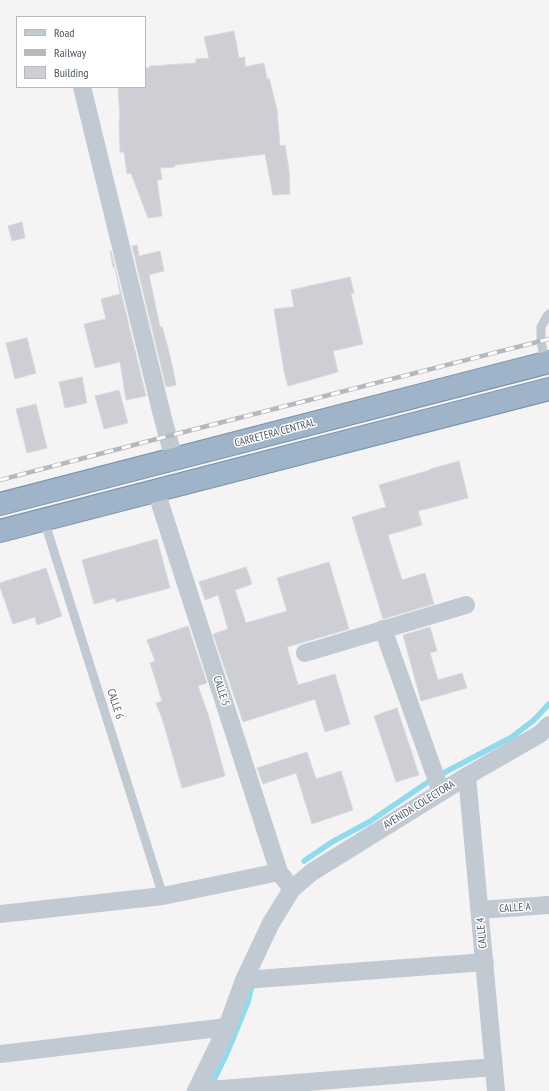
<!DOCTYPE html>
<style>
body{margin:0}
#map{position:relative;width:549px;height:1091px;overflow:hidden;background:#f5f3f3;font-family:"PT Sans Narrow",sans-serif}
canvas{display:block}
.legend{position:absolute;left:16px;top:16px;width:130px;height:72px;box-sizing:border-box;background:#fff;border:1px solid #b7bbc0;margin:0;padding:5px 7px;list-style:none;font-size:12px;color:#4a5661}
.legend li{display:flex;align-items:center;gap:8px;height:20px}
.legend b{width:20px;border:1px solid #b7bbc0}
</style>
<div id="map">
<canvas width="549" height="1091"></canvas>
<ul class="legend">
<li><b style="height:5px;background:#c1cad2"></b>Road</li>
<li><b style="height:5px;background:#b5b8bd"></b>Railway</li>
<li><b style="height:11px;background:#cdcfd5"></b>Building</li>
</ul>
</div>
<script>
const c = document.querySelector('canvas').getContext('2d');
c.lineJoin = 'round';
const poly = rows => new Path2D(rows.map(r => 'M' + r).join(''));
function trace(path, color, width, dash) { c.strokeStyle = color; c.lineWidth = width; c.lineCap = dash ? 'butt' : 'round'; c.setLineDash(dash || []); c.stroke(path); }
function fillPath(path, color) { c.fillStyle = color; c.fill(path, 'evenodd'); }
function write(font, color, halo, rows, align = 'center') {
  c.font = font + ' "PT Sans Narrow",sans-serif'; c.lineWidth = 3; c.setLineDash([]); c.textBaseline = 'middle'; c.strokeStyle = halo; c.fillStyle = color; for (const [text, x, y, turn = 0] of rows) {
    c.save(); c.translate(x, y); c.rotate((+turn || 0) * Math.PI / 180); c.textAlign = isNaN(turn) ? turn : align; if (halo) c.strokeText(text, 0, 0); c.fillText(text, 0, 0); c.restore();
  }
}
trace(poly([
 [304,861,332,842,369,822,434,778,512,737,534,720,549,704],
 [211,1086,228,1051,248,1002,253,981]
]), '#90daee', 5.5);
const building = poly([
 [234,31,239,58,245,57,245,67,264,63,267,79,269,78,277,110,280,146,285,145,290,177,289,177,290,194,273,195,265,154,175,165,175,167,160,168,162,179,157,180,162,216,148,218,131,173,127,174,124,152,120,152,119,120,120,120,118,87,145,87,145,68,150,68,150,66,196,63,196,59,209,58,204,37,234,31],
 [22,222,25,238,12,241,8,226,22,222],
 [137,245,139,256,160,251,164,271,149,275,160,327,162,327,167,344,173,369,176,385,166,387,132,246,137,245],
 [110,251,111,251,146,396,126,400,120,362,95,368,84,324,106,319,101,299,120,294,115,267,113,267,110,251],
 [350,277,354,293,351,294,363,344,333,351,338,372,288,386,284,371,274,309,294,307,291,290,350,277],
 [27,338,36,373,15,379,6,343,27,338],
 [82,377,87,403,65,408,59,382,82,377],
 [119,390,128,423,104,429,95,396,119,390],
 [36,404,47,448,27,453,16,409,36,404],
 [459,461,468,498,418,511,422,525,388,535,402,580,425,573,434,604,383,619,352,517,386,507,379,485,430,470,430,469,459,461],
 [157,539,170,588,116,602,115,598,94,604,82,560,157,539],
 [329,562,349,629,287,647,298,685,335,674,350,724,325,732,315,699,243,722,213,634,228,629,218,595,205,600,199,582,246,567,252,584,235,590,246,623,287,611,277,578,329,562],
 [46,568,62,616,37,625,35,617,13,624,0,587,0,583,46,568],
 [188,626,207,683,198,686,208,714,225,776,182,788,162,718,156,703,162,701,150,663,155,661,147,640,188,626],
 [430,627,437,651,430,653,438,680,462,673,467,688,421,701,403,635,430,627],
 [397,708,419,775,396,782,374,716,397,708],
 [307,752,316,779,341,771,353,810,312,824,296,773,263,784,257,768,307,752]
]);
fillPath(building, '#cdcfd5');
trace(building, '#d7d9de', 1);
const trunk = poly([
 [0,504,549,362],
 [0,531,549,389]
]);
trace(trunk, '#7690ad', 24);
trace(poly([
 [545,363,541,341,541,327,547,316,549,314],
 [44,520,163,896]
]), '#c1cad2', 9);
trace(poly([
 [82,87,162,415,174,459],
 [156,491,279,872,292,889],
 [383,629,441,792],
 [305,653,466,605],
 [467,776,496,1091],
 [480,910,549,905],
 [0,914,163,896,279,872],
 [244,980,485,962],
 [0,1054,227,1027],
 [196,1091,227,1027,244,980,271,923,292,889,312,872,467,776,540,734,549,725],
 [197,1091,494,1067]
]), '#c1cad2', 18);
trace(trunk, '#9fb4c9', 22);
const rail = poly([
 [0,480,168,436,549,339]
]);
trace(rail, '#b5b8bd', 4.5);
trace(rail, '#fff', 3, [9]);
write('11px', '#4a5661', '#fff', [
 ["CARRETERA CENTRAL",275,433,-15],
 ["CALLE 5",221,691,72],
 ["CALLE 6",115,704,72],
 ["AVENIDA COLECTORA",419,805,-32],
 ["CALLE A",515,908,-4],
 ["CALLE 4",482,933,-95]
]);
</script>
